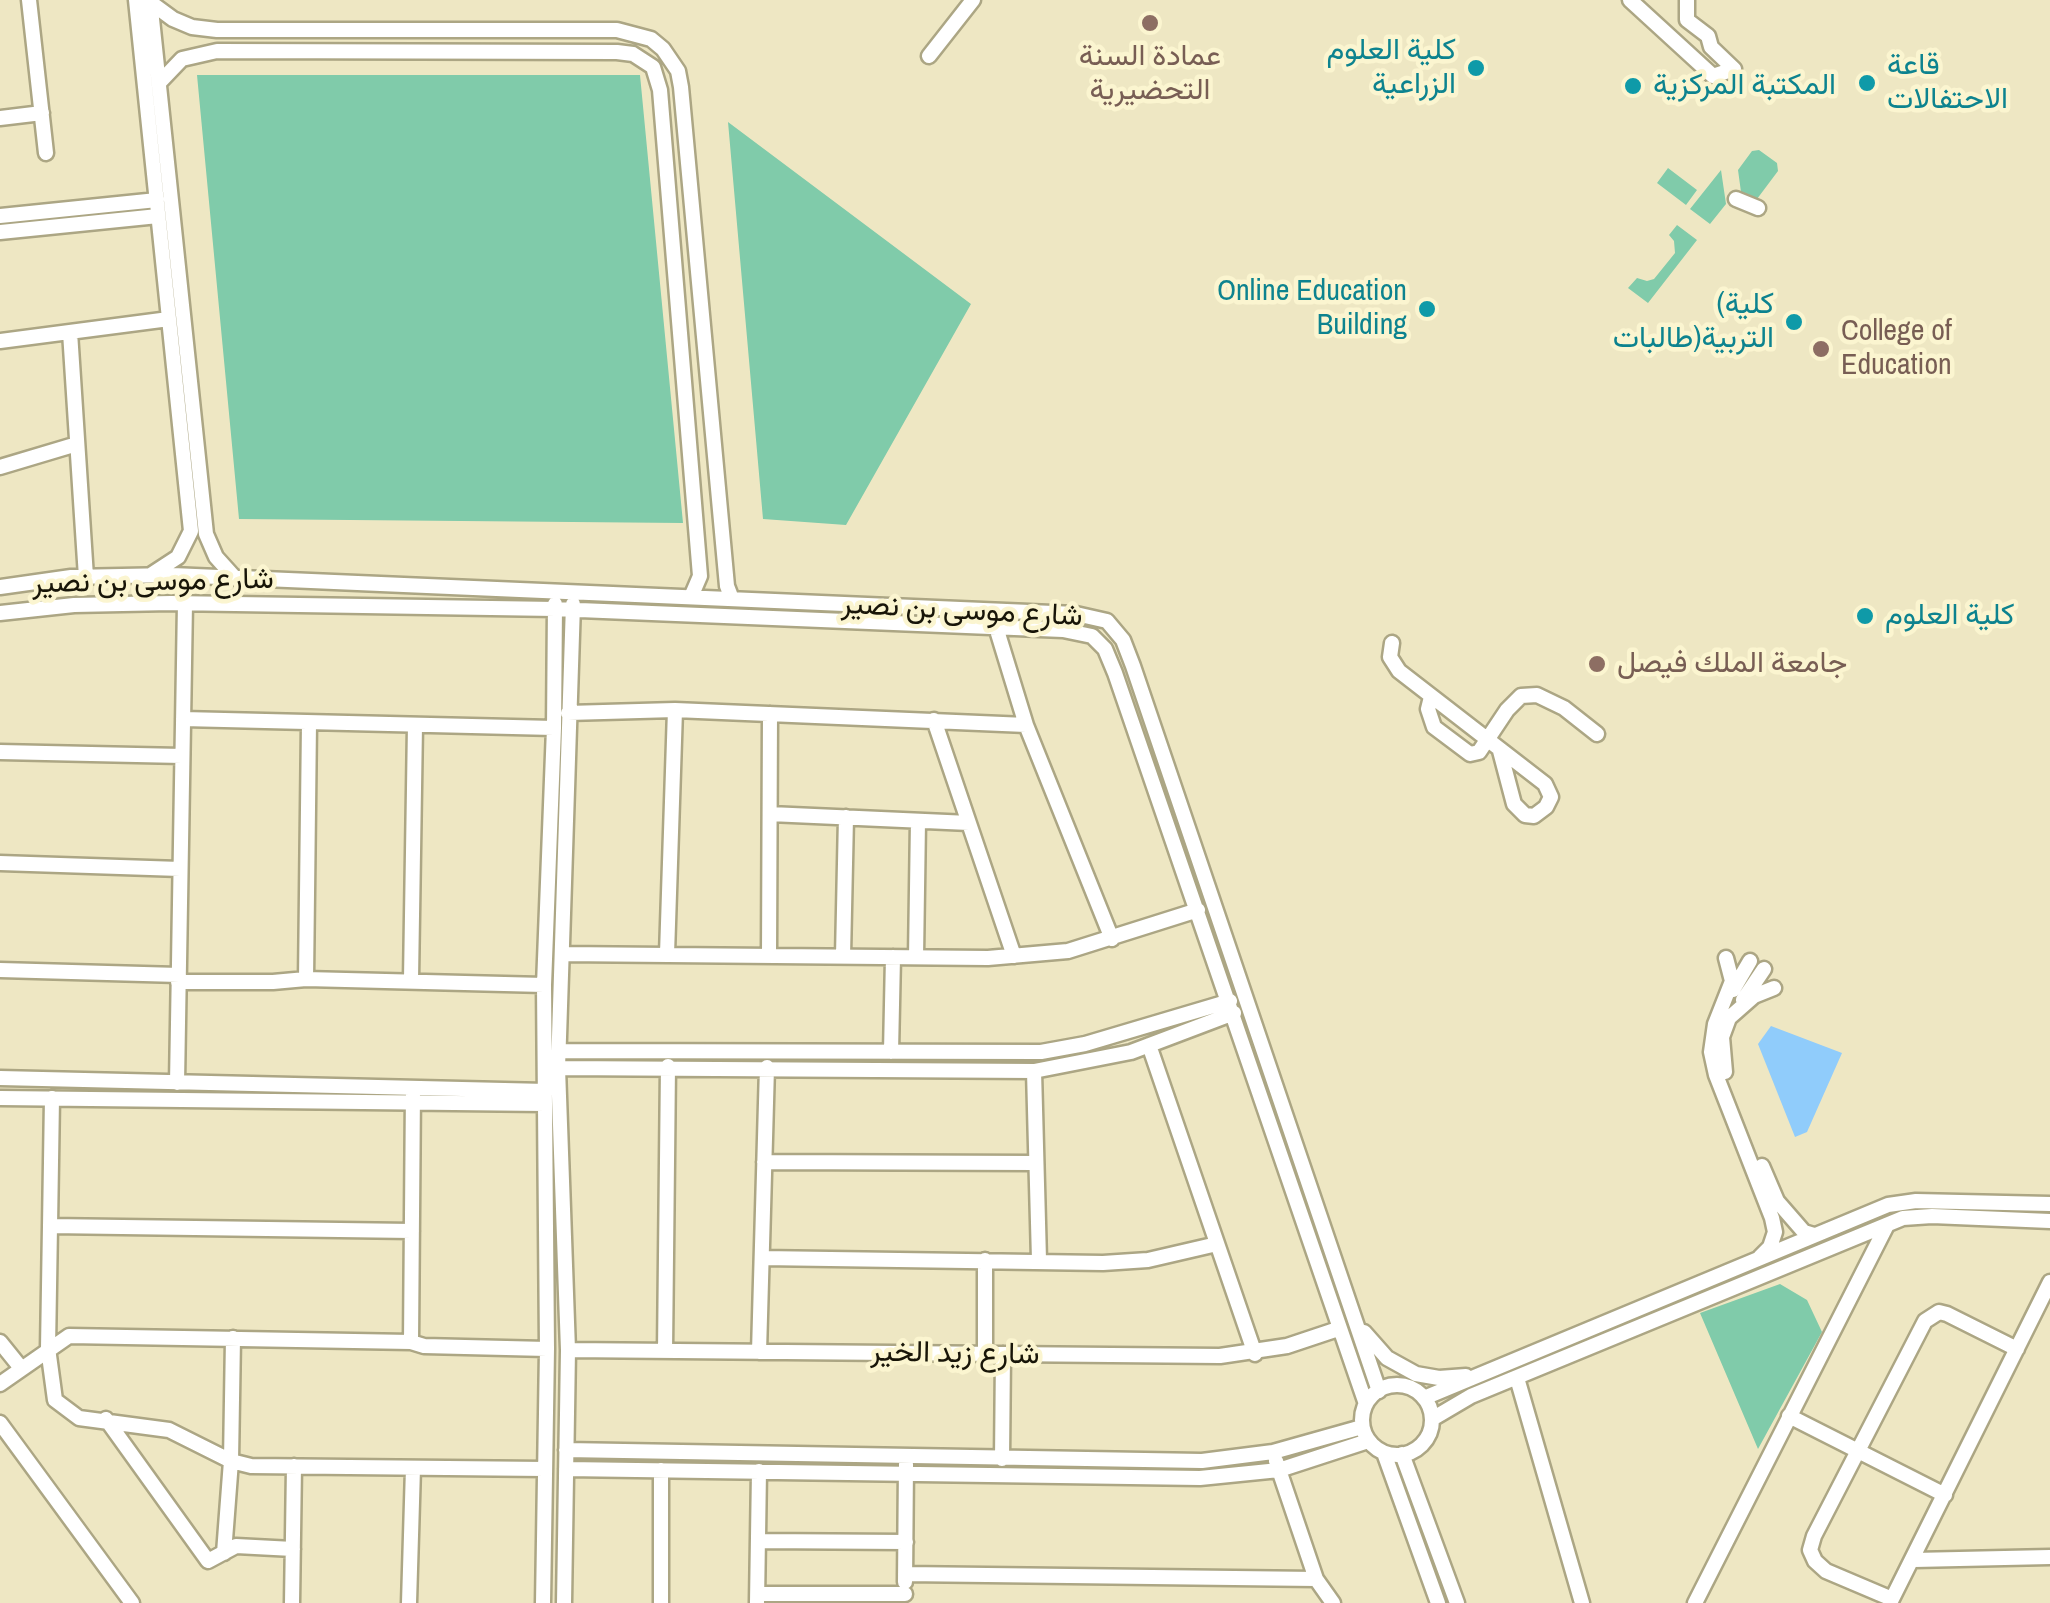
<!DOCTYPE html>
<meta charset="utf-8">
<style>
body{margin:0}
canvas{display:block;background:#eee7c3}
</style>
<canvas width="2050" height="1603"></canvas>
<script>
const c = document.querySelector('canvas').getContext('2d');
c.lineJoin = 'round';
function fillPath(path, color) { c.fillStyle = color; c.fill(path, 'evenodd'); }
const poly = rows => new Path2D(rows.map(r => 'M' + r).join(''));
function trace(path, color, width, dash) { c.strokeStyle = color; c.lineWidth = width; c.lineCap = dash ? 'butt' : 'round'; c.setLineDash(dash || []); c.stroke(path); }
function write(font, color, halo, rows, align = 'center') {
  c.font = font + ' "Archivo Narrow",Vazirmatn,sans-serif'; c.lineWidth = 9; c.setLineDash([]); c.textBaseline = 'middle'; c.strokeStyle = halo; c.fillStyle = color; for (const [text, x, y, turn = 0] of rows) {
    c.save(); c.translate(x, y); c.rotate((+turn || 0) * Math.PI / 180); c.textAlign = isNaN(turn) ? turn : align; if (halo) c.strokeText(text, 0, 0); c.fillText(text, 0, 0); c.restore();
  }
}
fillPath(poly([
 [197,75,640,75,683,523,239,519],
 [728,122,971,304,846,525,763,519],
 [1759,150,1777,163,1778,171,1757,199,1750,200,1741,192,1738,170,1752,151],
 [1668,168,1697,190,1686,205,1657,183],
 [1721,170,1726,204,1710,224,1690,209],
 [1677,225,1697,240,1648,303,1628,288,1637,278,1647,281,1654,279,1675,253,1674,241,1669,235],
 [1780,1284,1807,1300,1822,1332,1758,1449,1700,1313]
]), '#80cbaa');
fillPath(poly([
 [1771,1026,1842,1053,1807,1132,1795,1137,1758,1044]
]), '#90ccfb');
const minor = poly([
 [29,0,46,153],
 [136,0,191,531,178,557,152,574],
 [150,0,206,534,216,557,235,578],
 [1630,0,1713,76,1734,69,1711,47,1708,36,1687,20,1687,0],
 [150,2,173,19,192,27,217,30,617,30,651,39,663,49,678,71,681,87,727,586,732,599],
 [929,56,973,0],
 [159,83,182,59,217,51,617,52,633,54,653,67,660,90,700,576,691,597],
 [0,118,42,113],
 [1736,199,1758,208],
 [0,216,157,200],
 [0,232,158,216],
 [70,332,86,577],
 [0,341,169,319],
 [0,467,77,444],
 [0,587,71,577,172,575,1076,614,1107,621,1123,640,1133,666,1379,1391],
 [0,613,74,605,171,603,555,609,1063,630,1092,636,1105,649,1115,673,1366,1404],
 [996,627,1026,725,1112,939],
 [1392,643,1390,657,1399,671,1545,784,1551,797,1546,807,1534,816,1525,815,1514,804,1500,751],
 [1431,697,1428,709,1434,727,1470,754,1479,752,1507,710,1521,696,1537,695,1564,708,1597,734],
 [568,713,675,710,1026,725],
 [183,719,554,728],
 [934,720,1014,956],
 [309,723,306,979,544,985],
 [0,752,182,756],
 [770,814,969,823],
 [0,863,180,869],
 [562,954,988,958,1068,951,1198,910],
 [667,954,675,710],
 [769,955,770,714],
 [843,956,846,817],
 [916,957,918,821],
 [1726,958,1732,981,1715,1024,1711,1052,1716,1075,1772,1218,1775,1232,1770,1247,1760,1257],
 [0,970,179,975],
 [411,979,415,725],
 [178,982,273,982,306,979],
 [1733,990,1750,961],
 [1743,1000,1764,969],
 [1149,1045,1255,1354],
 [559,1051,1041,1052,1085,1044,1230,1001],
 [891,1052,893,957],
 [558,1068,1034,1071,1131,1052,1234,1013],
 [1034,1071,1039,1260],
 [1725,1072,1722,1037,1729,1018,1754,996,1774,988],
 [0,1078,546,1091],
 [177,1083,185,603],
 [0,1098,545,1104],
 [52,1098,50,1226,412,1231],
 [764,1162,1036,1163],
 [1762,1166,1777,1201,1804,1232,1814,1235],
 [50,1226,48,1348,55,1400,79,1418,169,1430,231,1461,251,1466,545,1469],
 [762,1258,1103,1263,1148,1260,1217,1244],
 [985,1260,985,1354],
 [1364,1332,1387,1358,1416,1374,1439,1378,1466,1376],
 [0,1342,21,1368],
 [411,1342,424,1346,547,1349],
 [568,1350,1220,1356,1287,1346,1338,1329],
 [665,1351,668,1066],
 [759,1352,767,1067],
 [1517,1378,1582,1603],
 [0,1384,69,1336,411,1342,413,1088],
 '1362 1420a35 35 0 1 1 70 0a35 35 0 1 1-70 0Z',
 [1424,1398,1888,1205,1916,1201,2050,1204],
 [1789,1416,1945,1495],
 [106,1419,208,1561,236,1546,293,1549],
 [1432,1419,1471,1396,1903,1218,1932,1216,2050,1221],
 [0,1423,132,1603],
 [566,1450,1202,1461,1273,1452,1362,1427],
 [1384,1453,1438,1603],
 [1402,1454,1457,1603],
 [1002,1459,1003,1354],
 [1276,1461,1316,1579,1333,1603],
 [566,1469,1200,1478,1279,1470,1368,1441],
 [758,1541,906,1542],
 [224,1553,231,1461,233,1338],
 [1914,1560,2050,1557],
 [905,1574,1316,1579],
 [905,1582,906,1464],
 [758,1594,905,1594],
 [1892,1599,1826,1571,1815,1561,1810,1550,1814,1536,1925,1321,1939,1312,1947,1314,2017,1349],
 [757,1602,759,1471],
 [292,1603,294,1466],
 [409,1603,413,1468],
 [543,1603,547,1349,544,985,554,728,555,604],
 [564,1603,568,1350,558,1068,573,604],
 [661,1603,661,1470],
 [1695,1603,1887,1225],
 [1890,1603,2050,1282]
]);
trace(minor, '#aca684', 19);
trace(minor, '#fff', 14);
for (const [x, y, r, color] of [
 [1150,23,10,"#8d6e63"],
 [1476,68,10,"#0f9aa8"],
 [1867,83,10,"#0f9aa8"],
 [1633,86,10,"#0f9aa8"],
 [1427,309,10,"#0f9aa8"],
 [1794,322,10,"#0f9aa8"],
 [1821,349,10,"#8d6e63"],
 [1865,616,10,"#0f9aa8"],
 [1597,664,10,"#8d6e63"]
]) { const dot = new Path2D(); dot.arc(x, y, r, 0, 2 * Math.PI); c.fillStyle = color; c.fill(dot); trace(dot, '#fbf5d0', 4); }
write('30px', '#0d838f', '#fbf5d0', [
 ["كلية العلوم",1456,51],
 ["الزراعية",1456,85],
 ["قاعة",1887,66,"left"],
 ["الاحتفالات",1887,100,"left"],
 ["المكتبة المركزية",1653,86,"left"],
 ["Online Education",1407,292],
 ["Building",1407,326],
 ["(كلية",1774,305],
 ["التربية(طالبات",1774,339],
 ["كلية العلوم",1885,616,"left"]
], 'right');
write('30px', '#785e54', '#fbf5d0', [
 ["عمادة السنة",1150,57,"center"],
 ["التحضيرية",1150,91,"center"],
 ["College of",1841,332],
 ["Education",1841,366],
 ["جامعة الملك فيصل",1617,664]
], 'left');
write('30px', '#181508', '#fbf5d0', [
 ["شارع موسى بن نصير",153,582,-1],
 ["شارع موسى بن نصير",962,611,3],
 ["شارع زيد الخير",955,1354,1]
]);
</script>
